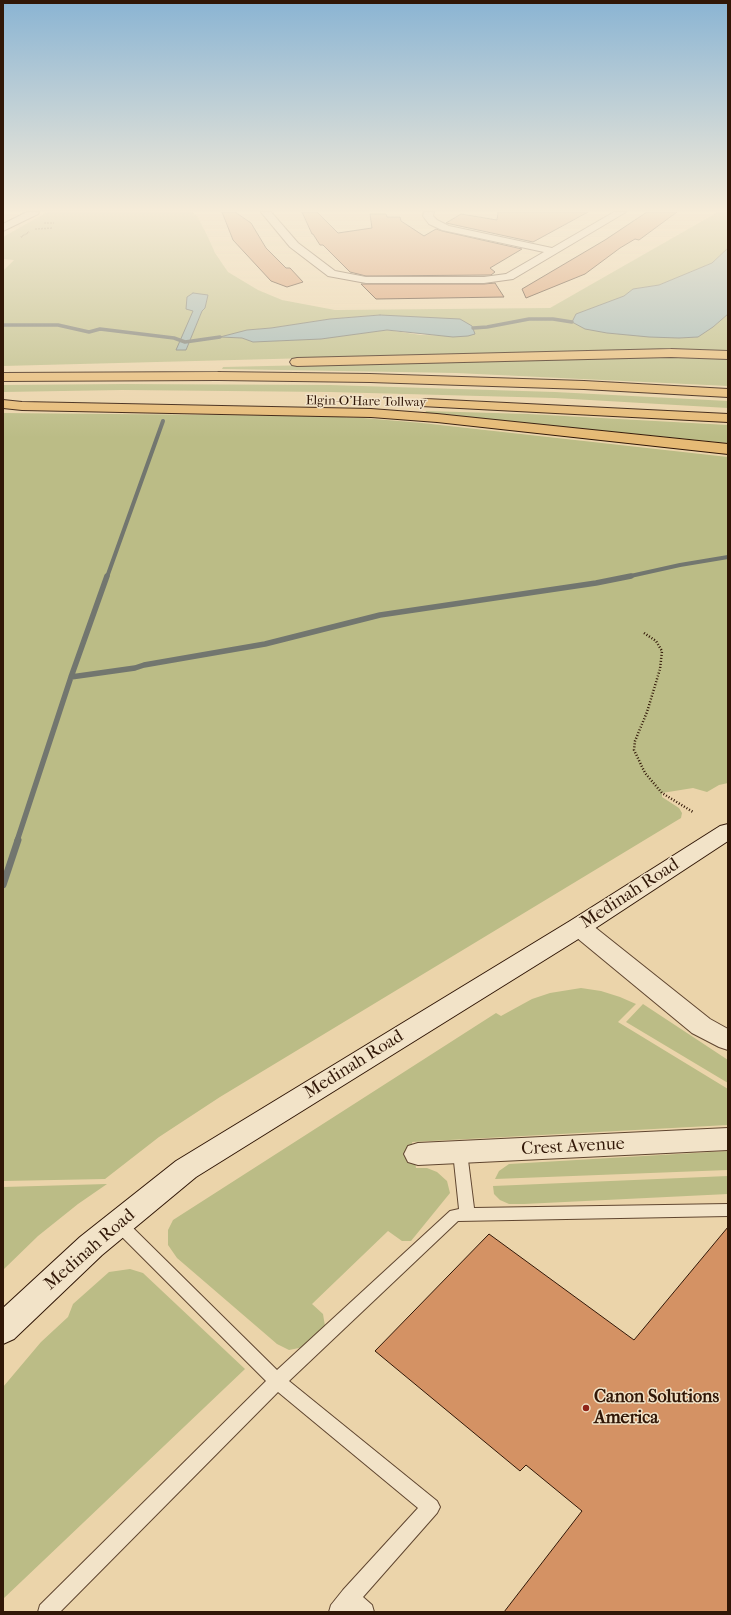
<!DOCTYPE html>
<style>
body{margin:0}
#map{position:relative;width:731px;height:1615px;overflow:hidden;background:#ebd4aa;font-family:"IM FELL French Canon",serif}
canvas{display:block}
.frame{position:absolute;inset:0;border:4px solid #311707;pointer-events:none}
</style>
<div id="map">
<canvas width="731" height="1615"></canvas>
<div class="frame"></div>
</div>
<script>
const c = document.querySelector('canvas').getContext('2d');
c.lineJoin = 'round';
function fillPath(path, color) { c.fillStyle = color; c.fill(path, 'evenodd'); }
const poly = rows => new Path2D(rows.map(r => 'M' + r).join(''));
function trace(path, color, width, dash) { c.strokeStyle = color; c.lineWidth = width; c.lineCap = dash ? 'butt' : 'round'; c.setLineDash(dash || []); c.stroke(path); }
function write(font, color, halo, rows, align = 'center') {
  c.font = font + ' "IM FELL French Canon",serif'; c.lineWidth = 3; c.setLineDash([]); c.textBaseline = 'middle'; c.strokeStyle = halo; c.fillStyle = color; for (const [text, x, y, turn = 0] of rows) {
    c.save(); c.translate(x, y); c.rotate((+turn || 0) * Math.PI / 180); c.textAlign = isNaN(turn) ? turn : align; if (halo) c.strokeText(text, 0, 0); c.fillText(text, 0, 0); c.restore();
  }
}
fillPath(poly([
 [47,212,191,212,197,216,207,235,215,253,228,272,258,290,282,300,335,310,550,308,718,212,728,212,728,248,712,263,659,285,633,289,625,296,576,314,607,333,679,338,698,337,713,327,728,314,728,351,658,349,3,366,3,271,14,260,3,259,3,237],
 [208,295,205,308,202,311,186,350,193,311],
 [380,315,468,336,421,335,387,330,320,339,253,342,242,338,223,337,247,330,271,328,330,319],
 [668,357,728,359,728,386,456,373,222,369,223,367],
 [125,384,330,385,555,392,728,401,728,408,555,398,330,392,123,390,3,392,3,385],
 [426,411,528,414,728,425,728,443,425,413],
 [3,413,321,416,363,418,422,423,728,457,728,783,719,785,707,792,693,788,662,793,662,797,679,808,682,813,681,818,220,1097,159,1137,105,1179,3,1181],
 [581,988,601,991,620,997,636,1004,618,1022,728,1089,728,1125,412,1142,416,1168,427,1168,437,1172,447,1181,450,1193,411,1241,402,1241,388,1231,312,1304,323,1314,325,1326,304,1347,289,1350,277,1344,177,1258,168,1245,168,1230,173,1220,496,1013,501,1016,532,999,550,993],
 [643,1004,728,1060,728,1083,626,1022],
 [728,1151,728,1170,495,1179,499,1171,509,1164],
 [728,1176,728,1194,524,1204,509,1204,500,1200,494,1194,493,1186],
 [107,1184,78,1204,38,1236,3,1270,3,1187],
 [130,1269,143,1273,245,1369,3,1599,3,1387,41,1342,68,1317,73,1304,109,1272]
]), '#bbbc86');
const water = poly([
 [728,248,728,314,713,327,698,337,679,338,649,337,607,333,585,329,572,322,576,314,624,296,633,289,659,285,712,263,728,248],
 [193,293,208,295,205,308,202,311,186,350,176,350,193,311,186,309,187,297,193,293],
 [380,315,460,319,472,326,475,334,468,336,453,337,387,330,321,339,253,342,242,338,220,337,247,330,271,328,330,319,380,315]
]);
fillPath(water, '#9db5b4');
trace(water, '#72766f', 1);
trace(poly([
 [3,325,58,325,89,332,100,329,174,338,185,342,220,337],
 [473,328,487,327,529,319,553,319,572,322]
]), '#72766f', 3.5);
trace(poly([
 [107,577,163,421],
 [626,577,680,565,728,557]
]), '#72766f', 4);
trace(poly([
 [71,677,135,668,144,665,265,644,380,615,596,583,631,576],
 [17,841,71,677,107,576]
]), '#72766f', 5.5);
trace(poly([
 [3,885,18,840]
]), '#72766f', 7);
const building = poly([
 [222,212,235,212,251,223,266,248,286,268,290,268,303,282,287,287,271,281,233,240,222,212],
 [302,212,317,212,338,233,372,228,370,214,386,214,387,217,400,217,401,221,424,236,436,229,442,231,522,249,490,268,495,272,491,275,366,276,350,272,323,245,320,245,313,234,312,234,302,212],
 [498,212,588,212,533,242,446,223,461,214,497,220,498,212],
 [647,212,677,212,639,240,635,239,620,248,585,274,526,298,522,289,605,240,647,212],
 [495,283,504,297,376,299,361,284,484,284,495,283],
 [728,1227,728,1612,504,1612,582,1511,526,1465,520,1471,375,1351,489,1234,634,1340,728,1227]
]);
fillPath(building, '#d49264');
trace(building, '#311707', 1);
const service = poly([
 [460,1146,465,1148,467,1152,474,1208,728,1204,728,1216,458,1221,289,1381,437,1501,440,1507,437,1513,363,1597,372,1605,374,1612,329,1612,331,1605,343,1590,418,1508,278,1392,60,1612,38,1612,40,1605,266,1381,114,1229,112,1224,114,1219,119,1218,124,1219,277,1370,450,1211,459,1209,453,1152,455,1148,460,1146]
]);
const minor = poly([
 [27,212,39,212,38,214,3,231,3,224,27,212],
 [261,212,271,212,298,243,335,271,366,277,484,277,506,274,544,252,442,230,429,224,423,216,424,212,434,212,433,216,437,220,449,226,552,248,614,212,626,212,513,279,484,283,366,283,328,276,290,247,261,212],
 [579,919,587,921,710,1019,728,1029,728,1050,719,1047,692,1033,571,933,567,927,571,921,579,919],
 [728,1128,728,1150,418,1165,408,1162,404,1154,408,1146,418,1143,728,1128]
]);
const secondary = poly([
 [728,824,728,841,588,933,196,1177,102,1255,14,1339,3,1344,3,1308,80,1237,176,1161,570,921,720,826,728,824]
]);
const motorway = poly([
 [671,349,728,351,728,359,671,357,297,366,292,365,290,362,292,359,297,358,671,349],
 [218,372,370,374,584,381,728,389,728,397,584,389,370,382,218,380,3,381,3,373,218,372],
 [426,399,728,414,728,422,421,406,419,403,421,400,426,399],
 [3,400,22,402,371,409,437,414,728,444,728,454,437,422,371,417,22,410,3,408,3,400]
]);
trace(service, '#604630', 2);
trace(minor, '#604630', 2);
trace(secondary, '#311707', 2);
trace(motorway, '#311707', 2);
trace(poly([
 [44,223,54,223],
 [35,229,53,228],
 [21,237,29,232]
]), '#311707', 1.5, [0.5, 1]);
trace(poly([
 [644,633,656,641,662,651,660,669,647,712,635,741,634,750,645,773,662,793,693,812]
]), '#311707', 2.5, [1, 2]);
fillPath(service, '#f2e3c8');
fillPath(minor, '#f2e3c8');
fillPath(secondary, '#f2e3c8');
fillPath(motorway, '#e6ba75');
const sky = c.createLinearGradient(0, 0, 0, 438);
sky.addColorStop(0, '#8ab4d3');
sky.addColorStop(0.48, '#f6ecd9');
sky.addColorStop(1, '#f6ecd900');
c.fillStyle = sky;
c.fillRect(0, 0, 731, 438);
for (const [x, y, r, color] of [
 [586,1408,4,"#8f2418"]
]) { const dot = new Path2D(); dot.arc(x, y, r, 0, 2 * Math.PI); c.fillStyle = color; c.fill(dot); trace(dot, '#f2e3c8', 1.5); }
write('13px', '#311707', '#f2e3c8', [
 ["Elgin-O'Hare Tollway",366,402,1]
]);
write('18px', '#311707', '#f2e3c8', [
 ["Medinah Road",630,894,-33],
 ["Medinah Road",354,1065,-32],
 ["Crest Avenue",573,1147,-3],
 ["Medinah Road",90,1250,-41]
]);
write('bold 18px', '#311707', '#f2e3c8', [
 ["Canon Solutions",594,1398],
 ["America",594,1419]
], 'left');
</script>
